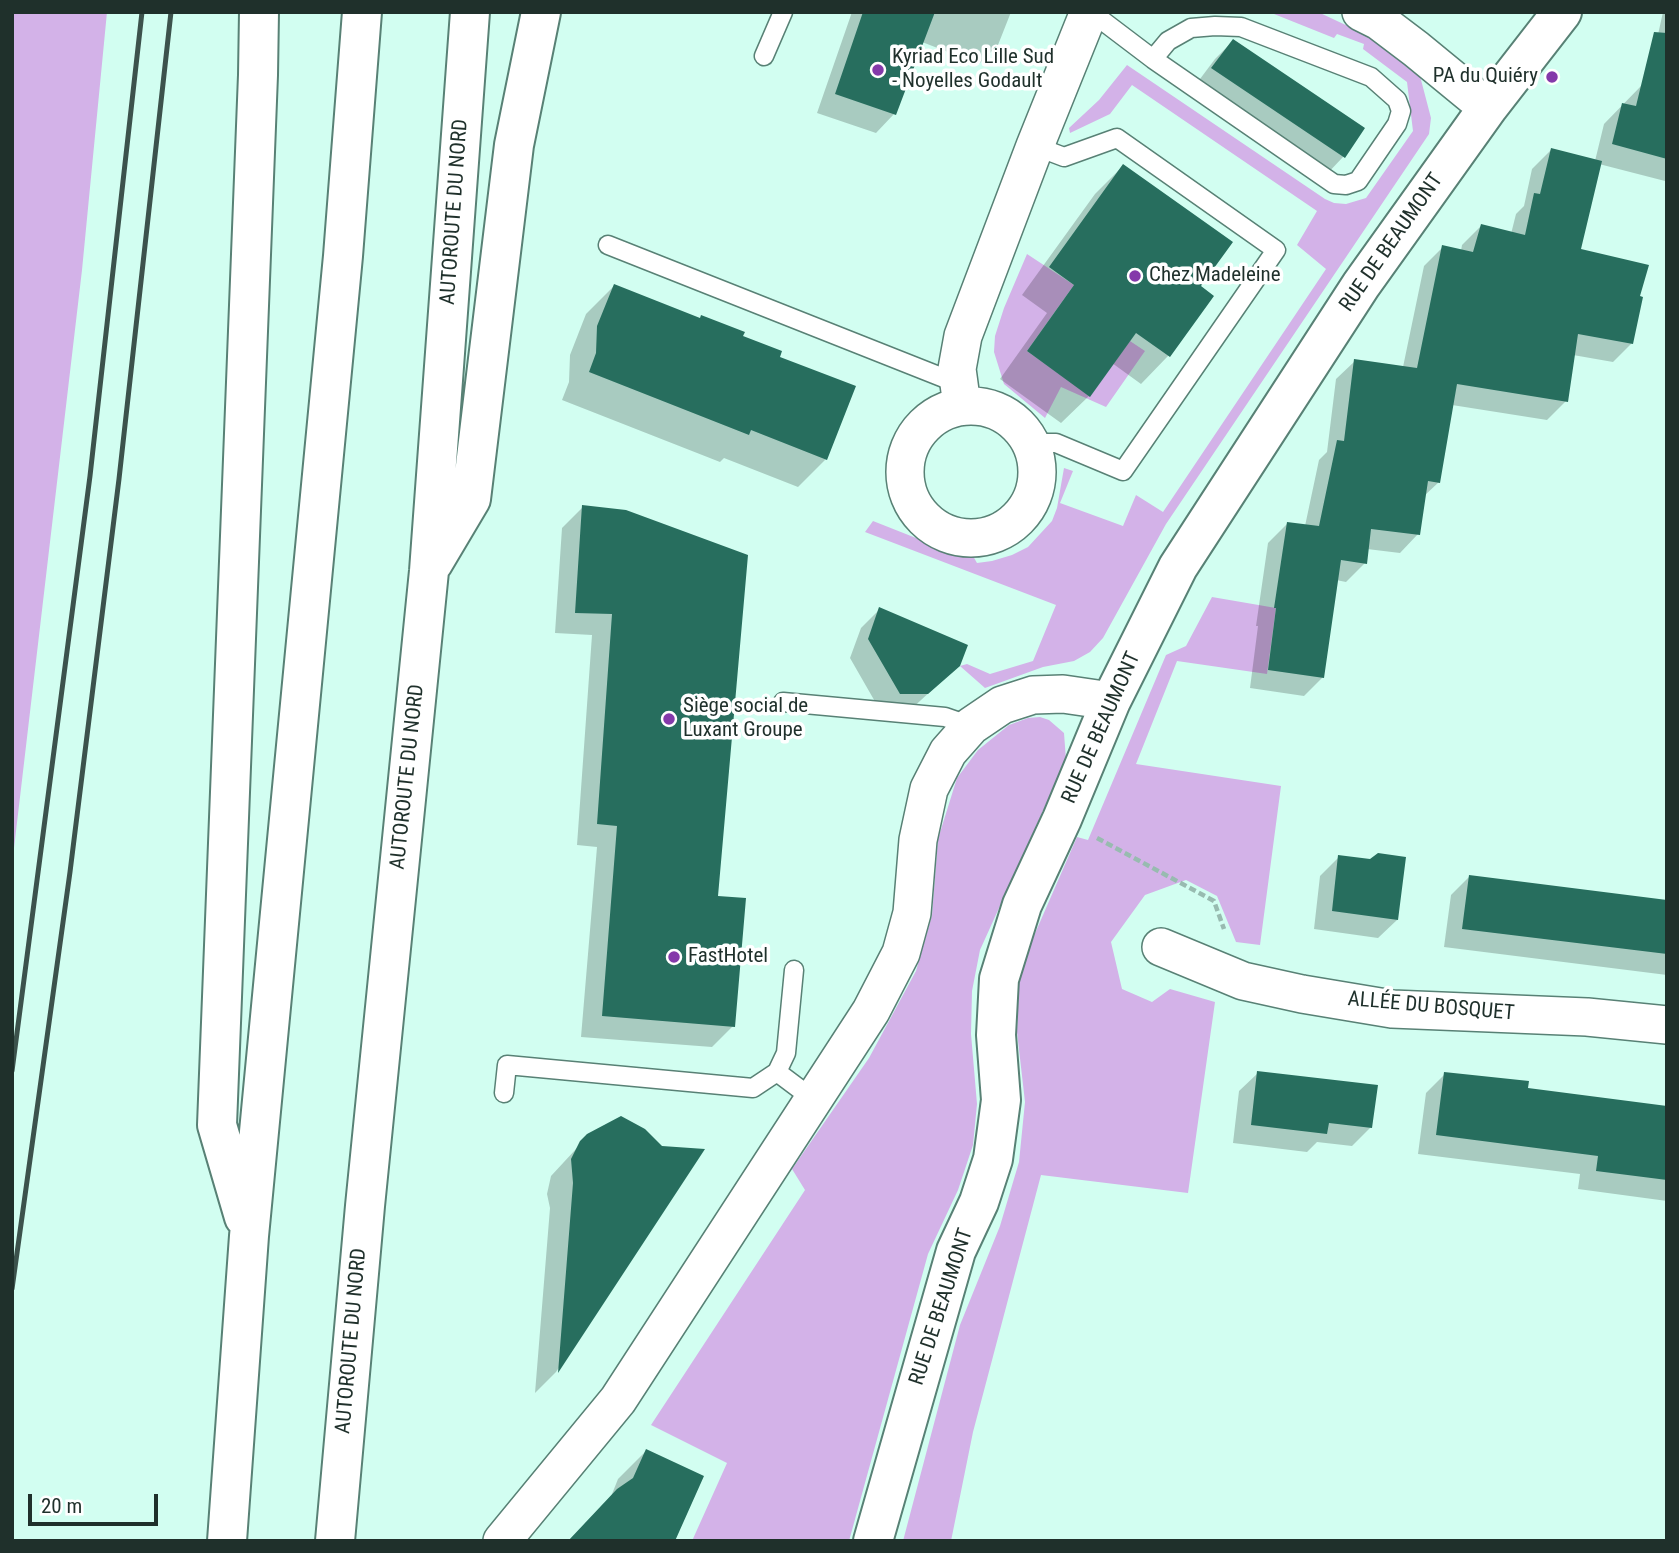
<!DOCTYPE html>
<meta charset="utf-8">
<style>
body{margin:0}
#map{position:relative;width:1679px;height:1553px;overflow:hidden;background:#d2fef1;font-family:"Roboto Condensed",sans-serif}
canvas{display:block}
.frame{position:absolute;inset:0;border:14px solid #1f302b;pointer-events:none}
.scale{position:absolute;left:28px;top:1494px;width:130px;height:32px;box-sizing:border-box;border:4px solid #1f302b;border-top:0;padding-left:9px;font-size:21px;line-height:24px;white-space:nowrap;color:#1f302b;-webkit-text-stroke:5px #fff;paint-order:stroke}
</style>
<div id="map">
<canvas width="1679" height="1553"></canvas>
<div class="frame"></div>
<div class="scale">20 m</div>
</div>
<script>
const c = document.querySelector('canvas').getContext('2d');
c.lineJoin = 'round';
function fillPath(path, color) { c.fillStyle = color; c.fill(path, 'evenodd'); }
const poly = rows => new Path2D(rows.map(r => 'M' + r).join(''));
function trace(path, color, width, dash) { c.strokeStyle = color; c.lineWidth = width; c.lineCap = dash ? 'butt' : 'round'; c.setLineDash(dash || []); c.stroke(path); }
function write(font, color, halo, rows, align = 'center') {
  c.font = font + ' "Roboto Condensed",sans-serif'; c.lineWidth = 7; c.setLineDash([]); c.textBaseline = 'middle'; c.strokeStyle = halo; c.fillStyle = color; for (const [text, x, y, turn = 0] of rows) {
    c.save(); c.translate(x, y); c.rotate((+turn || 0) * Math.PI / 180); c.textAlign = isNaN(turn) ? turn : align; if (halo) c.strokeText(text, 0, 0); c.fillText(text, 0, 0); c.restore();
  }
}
fillPath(poly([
 [12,12,107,12,82,270,12,865],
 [1269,12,1318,12,1369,36,1420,76,1431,118,1429,134,1166,524,1103,638,1090,652,1074,661,1043,667,985,688,960,666,967,664,990,674,1033,661,1056,605,865,532,873,521,959,555,973,556,977,563,992,561,1012,555,1028,547,1052,521,1057,508,1064,468,1073,471,1060,503,1123,526,1136,495,1163,512,1326,269,1297,245,1317,211,1132,85,1110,114,1070,133,1069,128,1099,100,1127,65,1325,199,1334,203,1346,204,1366,198,1413,131,1407,82,1363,49,1364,44,1337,34,1334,38],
 [1027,254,1074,285,1027,351,1090,396,1130,341,1145,351,1106,407,1061,387,1045,418,1004,384,994,352,995,336,1004,308],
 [1212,597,1276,608,1267,674,1177,661,1136,764,1281,786,1260,945,1236,942,1217,896,1186,880,1145,895,1111,942,1122,989,1152,1002,1170,989,1215,1002,1188,1193,1041,1175,973,1432,951,1541,903,1541,960,1325,1000,1226,1019,1162,1025,1102,1017,1032,1019,983,1033,938,1077,837,1088,840,1166,655,1186,646],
 [1040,717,1049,720,1064,733,1066,760,980,950,972,991,971,1034,977,1104,973,1145,958,1190,928,1254,849,1541,692,1541,727,1463,651,1425,805,1190,792,1169,869,1058,916,971,932,915,938,839,957,778,978,750,1009,725,1028,718]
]), '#d3b2e8');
fillPath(poly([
 [852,12,1011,12,998,45,979,64,922,42,894,114,876,133,817,113],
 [1663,12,1667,12,1667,60,1653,57],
 [1233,41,1363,129,1343,157,1326,175,1194,87,1215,59],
 [1641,86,1667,93,1667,180,1665,181,1599,164,1579,250,1638,297,1632,343,1613,362,1573,355,1566,401,1547,420,1452,405,1439,482,1424,496,1418,534,1400,553,1367,549,1365,563,1346,582,1336,580,1323,677,1304,696,1250,688,1258,626,1256,626,1268,543,1287,524,1305,526,1319,460,1327,452,1336,379,1355,361,1403,367,1424,266,1443,247,1461,251,1462,245,1481,226,1511,234,1516,214,1524,206,1532,169,1551,150,1595,161,1604,124],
 [1123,166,1199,287,1212,296,1168,356,1141,384,1112,363,1089,396,1061,423,1000,379,1047,313,1022,295,1095,194],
 [614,286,740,337,778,358,826,459,798,487,724,458,720,462,562,400,569,382,570,355,586,314],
 [583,507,733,1026,712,1047,581,1037,597,847,577,845,592,635,555,633,562,528],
 [880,609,958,666,908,712,881,712,850,658,861,628],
 [1339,857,1397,920,1378,938,1314,929,1320,876],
 [1470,876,1667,901,1667,975,1444,947,1451,895],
 [1258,1073,1371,1127,1352,1146,1317,1142,1307,1152,1233,1143,1239,1091],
 [1445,1074,1526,1090,1667,1108,1667,1201,1578,1189,1580,1174,1418,1154,1426,1093],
 [588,1136,661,1148,702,1151,556,1372,535,1393,550,1208,547,1194,551,1176],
 [646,1451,702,1477,610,1499,618,1479]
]), '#0003');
fillPath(poly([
 [863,12,935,12,896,115,835,94],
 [1654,32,1667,33,1667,159,1612,144,1622,103,1636,106],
 [1233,39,1365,128,1345,158,1211,68],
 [1551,148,1602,161,1581,249,1649,265,1640,296,1643,297,1633,344,1578,334,1568,402,1457,384,1440,483,1428,481,1420,535,1371,529,1367,564,1341,560,1324,678,1268,670,1276,608,1274,608,1287,522,1319,526,1337,440,1344,441,1354,359,1417,368,1442,245,1473,252,1481,224,1525,235,1534,193,1540,194],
 [1123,164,1233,242,1201,286,1214,296,1170,357,1136,333,1090,397,1027,351,1074,285,1049,267],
 [614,284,700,318,701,315,745,332,743,336,782,351,780,357,856,386,827,460,751,430,749,435,589,372,596,353,597,326],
 [582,505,626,510,748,555,718,896,746,898,735,1027,602,1016,617,826,597,824,612,614,575,613],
 [879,607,968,645,960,666,928,694,900,694,868,639],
 [1378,853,1406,857,1398,920,1332,911,1338,855,1370,859],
 [1469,875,1667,900,1667,954,1462,929],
 [1257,1071,1378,1085,1372,1128,1329,1123,1327,1134,1251,1125],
 [1444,1072,1529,1081,1528,1088,1667,1106,1667,1180,1596,1171,1598,1156,1436,1135],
 [621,1116,645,1129,662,1146,705,1149,558,1373,573,1183,571,1159,580,1141,587,1134],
 [646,1449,704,1476,675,1541,568,1541,617,1489,633,1478]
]), '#276e5e');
const service = poly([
 [1091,12,1153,59,1334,184,1346,185,1358,181,1397,124,1401,111,1397,100,1371,77,1241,27,1215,26,1191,28,1168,41,1153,59],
 [764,56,783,12],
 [608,245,959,384],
 [1031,443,1056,443,1123,471,1276,250,1117,138,1064,157,1035,146],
 [783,702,945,717,971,726],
 [777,1072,786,1053,794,970],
 [504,1093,507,1065,753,1088,777,1072,813,1099]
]);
const minor = poly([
 [1361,12,1379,21,1416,49,1472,95,1489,106],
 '905 472a66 66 0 1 1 132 0a66 66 0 1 1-132 0Z',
 [962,406,957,369,963,336,1035,146,1089,12],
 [1161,947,1243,981,1302,994,1392,1009,1587,1017,1667,1025],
 [502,1541,618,1400,871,1011,901,953,912,913,918,840,929,789,948,752,971,726,1002,705,1033,695,1063,694,1111,701]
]);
const tertiary = poly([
 [873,1541,956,1251,979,1202,993,1159,1001,1100,996,1035,999,979,1022,905,1062,819,1111,701,1178,567,1361,285,1489,106,1562,12]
]);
const motorway = poly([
 [433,563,471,499,514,145,541,12],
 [244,1217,217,1125,258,75,259,12],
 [227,1541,249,1236,343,256,362,12],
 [335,1541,365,1206,429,571,470,12]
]);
trace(service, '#588175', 21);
trace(minor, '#588175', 40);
trace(tertiary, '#588175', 42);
trace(motorway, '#588175', 42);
trace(poly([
 [1097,838,1214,901,1224,929]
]), '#98bbb0', 4.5, [7, 3.5]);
trace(service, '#fff', 18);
trace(minor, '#fff', 37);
trace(tertiary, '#fff', 38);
trace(motorway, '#fff', 38);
trace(poly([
 [12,1071,90,476,142,12],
 [12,1289,70,872,119,479,171,12]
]), '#3c524c', 5);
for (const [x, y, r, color] of [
 [878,70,7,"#8439aa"],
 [1552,77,7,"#8439aa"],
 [1135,276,7,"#8439aa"],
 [669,719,7,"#8439aa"],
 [674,957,7,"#8439aa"]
]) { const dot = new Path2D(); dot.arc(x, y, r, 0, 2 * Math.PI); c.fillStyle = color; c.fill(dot); trace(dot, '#fff', 2.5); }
write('21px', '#1f302b', '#fff', [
 ["Kyriad Eco Lille Sud",892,58],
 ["- Noyelles Godault",892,82],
 ["PA du Quiéry",1538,77,"right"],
 ["Chez Madeleine",1149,276],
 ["Siège social de",683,707],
 ["Luxant Groupe",683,731],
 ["FastHotel",688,957]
], 'left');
write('21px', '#1f302b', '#fff', [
 ["AUTOROUTE DU NORD",455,212,-86],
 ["RUE DE BEAUMONT",1392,243,-55],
 ["RUE DE BEAUMONT",1102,728,-66],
 ["AUTOROUTE DU NORD",408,777,-84],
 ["ALLÉE DU BOSQUET",1431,1007,5],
 ["RUE DE BEAUMONT",942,1307,-72],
 ["AUTOROUTE DU NORD",352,1341,-85]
]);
</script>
